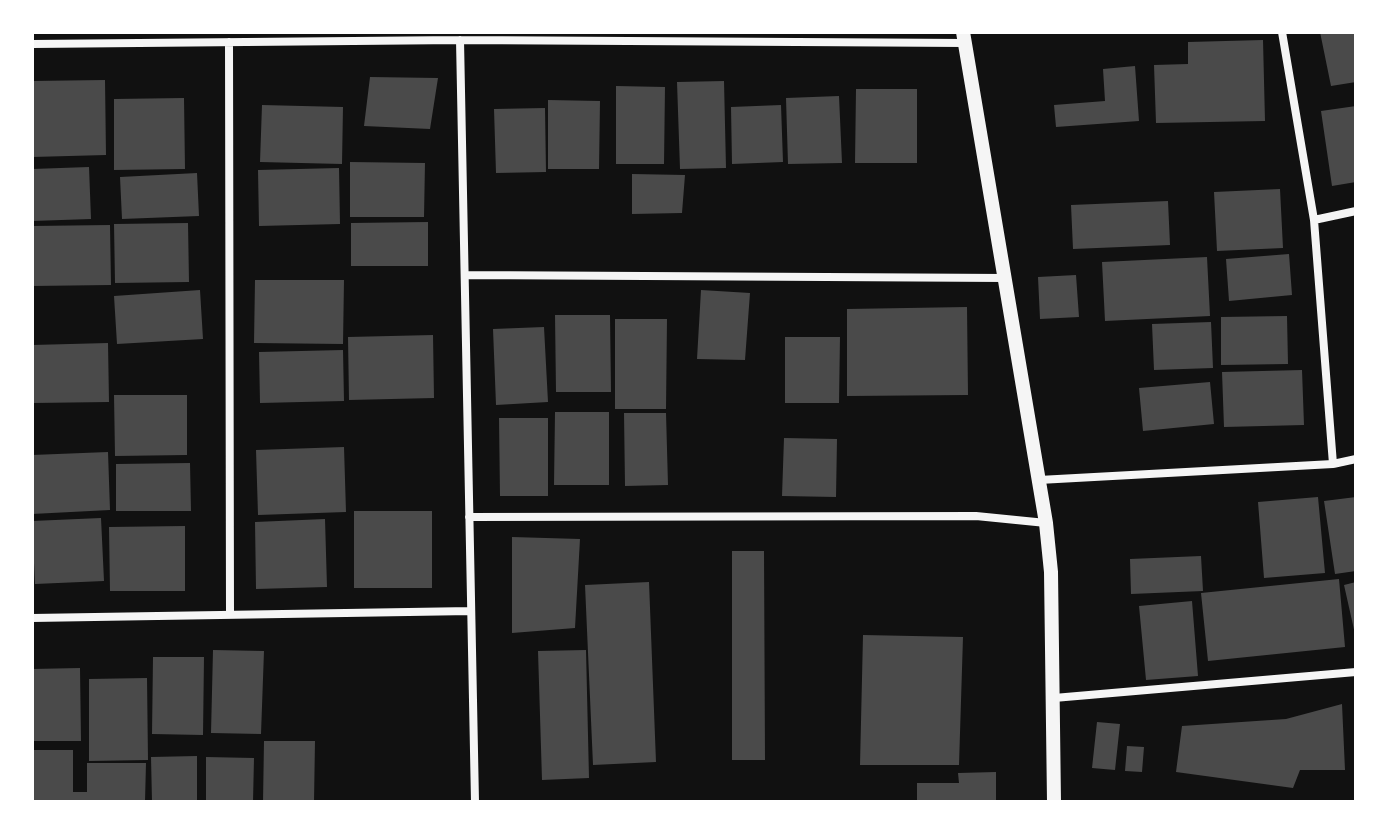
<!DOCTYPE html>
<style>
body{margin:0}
#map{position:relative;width:1388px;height:834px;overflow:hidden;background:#111;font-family:"Sofia Sans Condensed",sans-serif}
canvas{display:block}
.frame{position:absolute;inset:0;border:34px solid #fff;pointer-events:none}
</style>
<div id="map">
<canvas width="1388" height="834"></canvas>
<div class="frame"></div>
</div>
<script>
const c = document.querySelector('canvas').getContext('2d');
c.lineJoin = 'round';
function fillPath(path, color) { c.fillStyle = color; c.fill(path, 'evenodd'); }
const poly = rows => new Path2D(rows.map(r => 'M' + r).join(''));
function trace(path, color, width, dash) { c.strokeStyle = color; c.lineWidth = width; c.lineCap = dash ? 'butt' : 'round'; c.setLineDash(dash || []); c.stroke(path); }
fillPath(poly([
 [1320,32,1356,32,1356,82,1331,86],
 [1263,40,1265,121,1156,123,1154,65,1188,64,1188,42],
 [1135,66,1139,121,1056,127,1054,105,1105,101,1103,69],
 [370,77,438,78,430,129,364,126],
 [105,80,106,155,32,157,32,81],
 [724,81,726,168,680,169,677,82],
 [616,86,665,87,664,164,616,164],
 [856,89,917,89,917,163,855,163],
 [839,96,842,163,788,164,786,98],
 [184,98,185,169,114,170,114,99],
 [548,100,600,101,599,169,548,169],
 [262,105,343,107,342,164,260,162],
 [781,105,783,162,732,164,731,107],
 [1356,106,1356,182,1332,186,1321,111],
 [545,108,546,172,496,173,494,109],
 [350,162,425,163,424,217,350,217],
 [89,167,91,219,32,221,32,169],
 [339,168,340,224,259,226,258,170],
 [197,173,199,216,122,219,120,177],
 [632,174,685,175,682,213,632,214],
 [1280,189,1283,248,1217,251,1214,192],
 [1168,201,1170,245,1073,249,1071,205],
 [428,222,428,266,351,266,351,223],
 [188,223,189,282,115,283,114,224],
 [110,225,111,285,32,286,32,226],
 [1289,254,1292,295,1229,301,1226,259],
 [1207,257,1210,316,1105,321,1102,262],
 [1076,275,1079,317,1040,319,1038,277],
 [255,280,344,280,343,344,254,343],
 [200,290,203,339,117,344,114,296],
 [701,290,750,293,745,360,697,359],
 [967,307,968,395,847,396,847,309],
 [555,315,610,315,611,392,556,392],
 [1287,316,1288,364,1221,365,1221,317],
 [615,319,667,319,666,409,615,409],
 [1211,322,1213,368,1154,370,1152,324],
 [544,327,548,402,496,405,493,329],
 [433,335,434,398,349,400,348,337],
 [785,337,840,337,839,403,785,403],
 [108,343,109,402,33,403,32,345],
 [343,350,344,401,260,403,259,352],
 [1302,370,1304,425,1224,427,1222,372],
 [1210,382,1214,424,1143,431,1139,388],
 [114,395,187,395,187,455,115,456],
 [555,412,609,412,609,485,554,485],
 [624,413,666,413,668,485,625,486],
 [499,418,548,418,548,496,500,496],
 [784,438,837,439,836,497,782,496],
 [344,447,346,512,258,515,256,450],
 [108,452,110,510,32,514,32,455],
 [190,463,191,511,116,511,116,464],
 [1318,497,1325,573,1264,578,1258,502],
 [1356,497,1356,571,1335,574,1324,501],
 [354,511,432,511,432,588,354,588],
 [101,518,104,581,35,584,32,521],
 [325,519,327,587,256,589,255,522],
 [185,526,185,591,110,591,109,527],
 [512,537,580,539,575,628,512,633],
 [732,551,764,551,765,760,732,760],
 [1201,556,1203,591,1131,594,1130,559],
 [1339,579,1345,647,1208,661,1201,593],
 [649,582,656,762,593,765,585,585],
 [1356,582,1356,634,1355,634,1344,585],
 [1192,601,1198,676,1146,680,1139,606],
 [863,635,963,637,959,765,860,765],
 [213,650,264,651,261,734,211,733],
 [586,650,589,778,542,780,538,651],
 [153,657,204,657,203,735,152,734],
 [80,668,81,741,32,741,32,669],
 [147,678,148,760,89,761,89,679],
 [1342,704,1345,770,1300,770,1293,788,1176,772,1182,726,1286,719],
 [1097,722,1120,724,1115,770,1092,768],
 [264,741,315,741,314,802,263,802],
 [1127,746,1144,747,1142,772,1125,771],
 [32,750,73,750,73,792,87,792,87,763,146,763,145,802,32,802],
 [197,756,197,802,152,802,151,757],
 [206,757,254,758,253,802,206,802],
 [996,772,996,802,917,802,917,783,959,783,958,773]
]), '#4a4a4a');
trace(poly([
 [1282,32,1314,220,1333,464],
 [460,40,475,802],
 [229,42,230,615],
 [32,44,460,40,965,43],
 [1314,220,1356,211],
 [465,275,1005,278],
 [1039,480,1333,464,1356,459],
 [469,517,976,516,1046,523],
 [32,618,471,611],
 [1054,698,1356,672]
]), '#f5f5f5', 8);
trace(poly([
 [963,32,1046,523,1051,572,1054,802]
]), '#f5f5f5', 14);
</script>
